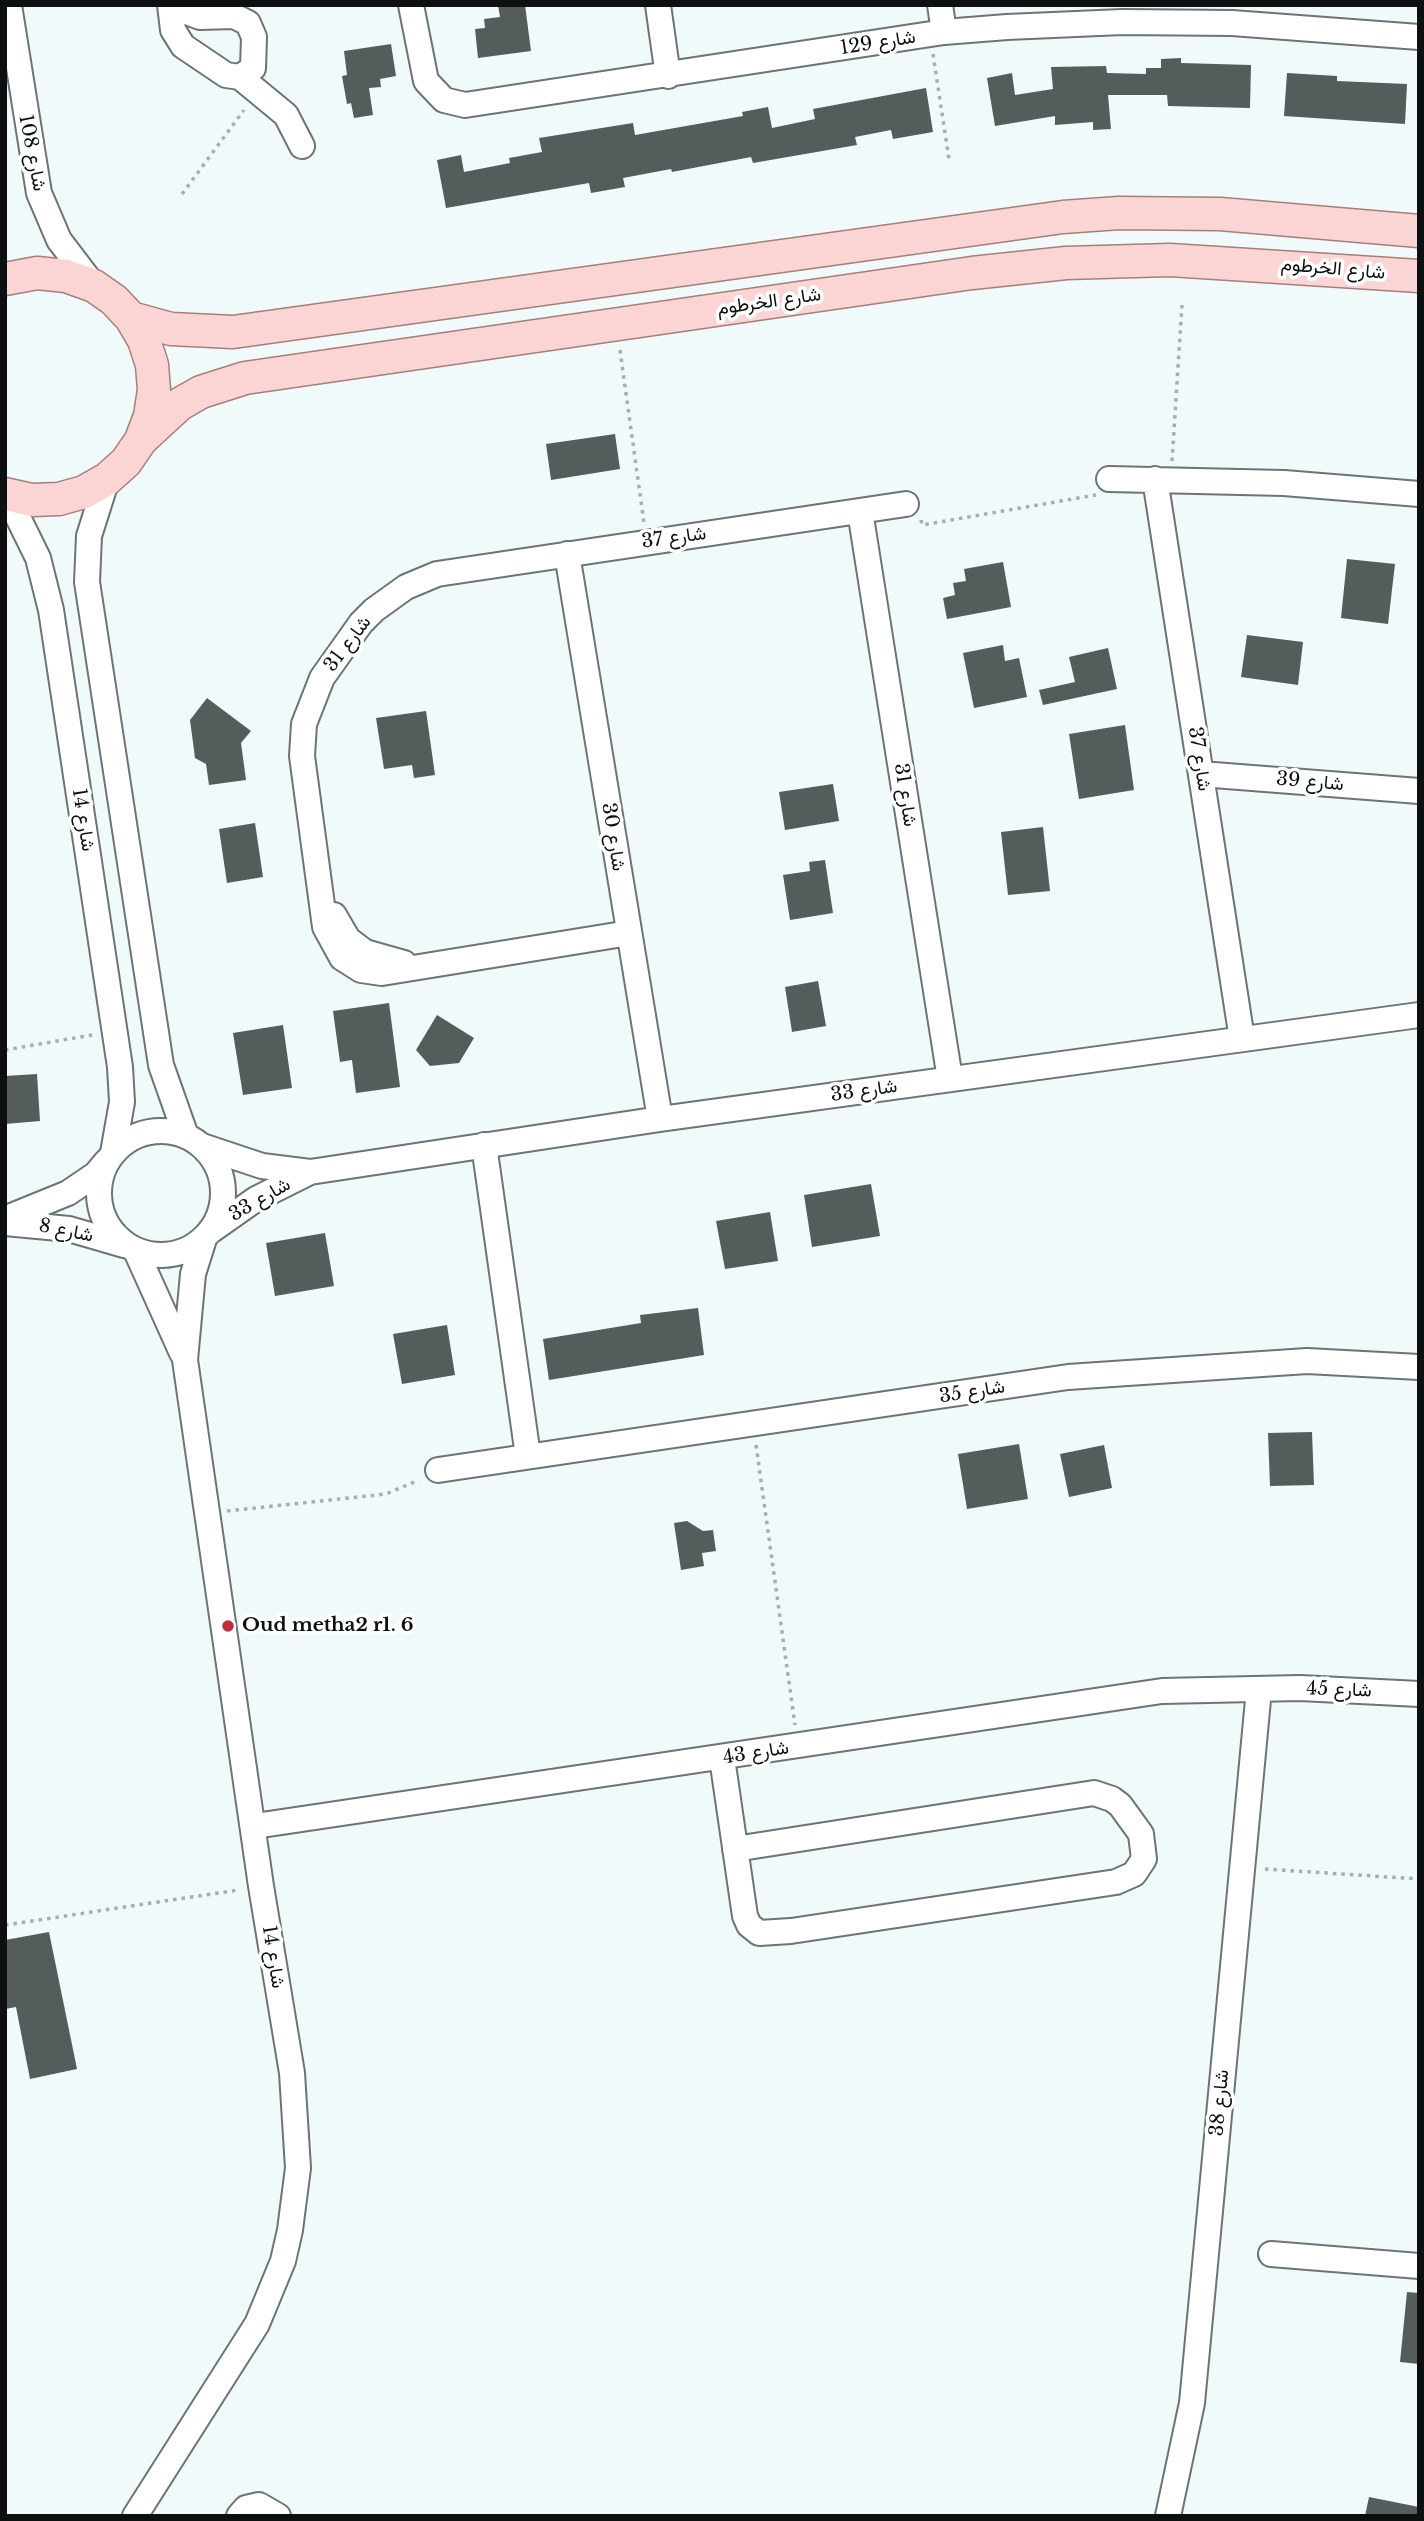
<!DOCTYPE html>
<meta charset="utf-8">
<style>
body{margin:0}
#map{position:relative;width:1424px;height:2521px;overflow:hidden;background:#f1fafa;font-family:"Libre Baskerville",serif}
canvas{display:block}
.frame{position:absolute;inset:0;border:7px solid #0d1010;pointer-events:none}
</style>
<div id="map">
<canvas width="1424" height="2521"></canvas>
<div class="frame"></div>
</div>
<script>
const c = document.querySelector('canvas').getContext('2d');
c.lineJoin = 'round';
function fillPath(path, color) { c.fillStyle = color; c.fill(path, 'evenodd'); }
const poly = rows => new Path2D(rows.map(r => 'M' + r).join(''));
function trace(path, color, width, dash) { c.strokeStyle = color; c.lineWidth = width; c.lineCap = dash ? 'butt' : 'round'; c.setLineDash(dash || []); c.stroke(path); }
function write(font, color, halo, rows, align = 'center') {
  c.font = font + ' "Libre Baskerville",Vazirmatn,serif'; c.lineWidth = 7; c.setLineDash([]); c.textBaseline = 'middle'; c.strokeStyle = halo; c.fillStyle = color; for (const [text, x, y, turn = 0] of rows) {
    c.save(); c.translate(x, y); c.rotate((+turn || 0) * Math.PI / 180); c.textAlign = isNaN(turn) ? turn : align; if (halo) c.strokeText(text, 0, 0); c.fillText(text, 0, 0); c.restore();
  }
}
fillPath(poly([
 [498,5,525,5,531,51,478,58,475,29,485,28,484,19,500,17],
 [391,44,396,76,380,79,381,87,369,88,373,115,354,118,351,103,347,104,342,76,347,75,344,51],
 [1181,58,1181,63,1251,65,1250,108,1168,106,1167,95,1108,95,1111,129,1093,130,1093,122,1055,125,1055,116,995,126,987,78,1012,73,1015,95,1053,89,1051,67,1106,66,1107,73,1146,74,1146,68,1161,68,1161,59],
 [1287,73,1337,76,1337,81,1407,84,1405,124,1284,116],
 [926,88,933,132,893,139,891,130,855,137,857,145,753,163,751,157,672,172,671,169,623,178,625,187,591,193,589,183,446,208,437,160,461,155,464,172,510,163,509,158,542,152,539,138,633,123,635,135,743,116,742,112,768,107,772,128,815,119,813,109],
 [615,434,620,469,551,480,546,444],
 [1347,559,1395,564,1388,624,1341,618],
 [1003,562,1011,607,947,619,943,598,955,595,953,583,966,581,964,569],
 [1247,635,1303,642,1298,685,1241,677],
 [1003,645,1005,661,1019,658,1027,697,974,708,963,653],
 [1108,648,1117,689,1043,705,1039,690,1075,682,1069,657],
 [207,698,251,731,241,743,246,780,209,785,206,764,195,758,190,720],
 [426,711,435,775,414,778,412,765,384,769,376,718],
 [1125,725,1134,790,1079,799,1069,734],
 [833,784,839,821,785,830,779,792],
 [255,823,263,877,227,883,219,829],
 [1043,827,1050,891,1008,895,1001,832],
 [825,860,833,913,790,920,783,875,810,871,809,862],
 [818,981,826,1026,792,1032,785,987],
 [389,1003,400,1087,356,1093,352,1060,340,1062,333,1011],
 [437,1015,474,1038,459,1063,430,1066,416,1050],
 [283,1025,292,1088,243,1095,233,1033],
 [37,1074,40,1121,5,1124,5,1076],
 [871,1184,880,1236,812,1247,804,1195],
 [770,1212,778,1261,725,1269,716,1221],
 [325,1233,334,1286,275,1296,266,1243],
 [698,1308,704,1355,549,1380,543,1339,641,1323,640,1315],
 [447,1325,455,1375,402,1384,393,1334],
 [1312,1432,1314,1485,1270,1486,1268,1433],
 [1019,1444,1028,1499,967,1509,958,1454],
 [1104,1445,1112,1488,1069,1497,1060,1454],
 [687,1521,703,1531,713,1530,716,1551,702,1553,704,1566,681,1570,674,1523],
 [49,1932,77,2069,30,2079,16,2007,5,2009,5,1940],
 [1407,2292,1419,2293,1419,2364,1400,2362],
 [1369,2497,1419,2507,1419,2516,1365,2516]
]), '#545c5c');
const minor = poly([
 [9,5,39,193,59,240,94,286],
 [170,5,173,30,183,46,226,75,240,77,253,68,254,37,248,23,234,16,200,17,182,10,179,5],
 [411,5,426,81,444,100,465,105,944,32,1007,27,1122,22,1232,23,1419,37],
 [658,5,668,76],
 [940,5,944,32],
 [240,77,286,115,302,146],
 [107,479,89,536,87,582,161,1065,186,1136],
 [1109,479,1284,483,1419,494],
 [1155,479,1242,1039],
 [7,495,38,558,51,610,120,1067,122,1102,113,1153],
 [860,511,950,1079],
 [567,554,660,1119],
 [1201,774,1419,791],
 [334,915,348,939,365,952,404,963],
 [629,933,382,973,361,970,342,958,325,927,302,756,304,724,322,678,361,623,374,610,406,587,437,574,906,504],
 '99 1193a62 62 0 1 1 124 0a62 62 0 1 1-124 0Z',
 [484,1145,528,1456],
 [202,1146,262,1166,310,1172,660,1119,1419,1015],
 [9,1217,68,1193,96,1174,106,1162],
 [5,1223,69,1229,124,1245],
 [212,1230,256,1199,310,1172],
 [136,1251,182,1353],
 [438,1470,1068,1377,1307,1361,1419,1367],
 [722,1758,745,1916,749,1925,759,1933,791,1931,1116,1882,1134,1874,1144,1859,1141,1834,1120,1805,1112,1799,1094,1793,735,1849],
 [255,1826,1162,1691,1300,1688,1419,1694],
 [1271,2254,1419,2266],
 [135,2516,257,2324,283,2261,290,2230,298,2168,292,2073,261,1886,185,1360,193,1274,204,1239],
 [239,2516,246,2508,259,2505,278,2516],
 [1168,2516,1192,2403,1259,1689]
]);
const major = poly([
 [5,279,37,273,66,276,94,286,114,300,131,318,144,340,152,365,154,390,150,416,141,440,126,462,107,479,84,492,59,499,32,500,5,494],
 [131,318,171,329,233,332,1063,217,1119,213,1220,214,1419,231],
 [141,440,180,404,201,392,245,378,972,273,1066,263,1170,260,1419,276]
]);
trace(minor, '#6c7474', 28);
trace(major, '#a67e7c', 35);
trace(poly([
 [933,54,949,159],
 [182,194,244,110],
 [620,350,644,523],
 [1172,461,1182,305],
 [921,520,922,525,1096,495],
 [5,1050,92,1035],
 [756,1445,795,1725],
 [227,1511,386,1494,419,1480],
 [1265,1869,1419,1879],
 [5,1925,238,1890]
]), '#a6aeae', 3.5, [3.5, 5]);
trace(minor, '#fff', 24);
trace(major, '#fbd5d3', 32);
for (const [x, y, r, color] of [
 [228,1626,7,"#bd2c3a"]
]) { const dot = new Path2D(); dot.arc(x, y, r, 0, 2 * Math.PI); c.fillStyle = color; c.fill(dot); trace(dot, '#fff', 2.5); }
write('19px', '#0d1010', '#fff', [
 ["شارع 129",878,43,-9],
 ["شارع 108",32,153,79],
 ["شارع الخرطوم",1333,269,5],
 ["شارع الخرطوم",769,302,-8],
 ["شارع 37",674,538,-8],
 ["شارع 31",348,644,-53],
 ["شارع 37",1199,759,81],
 ["شارع 39",1310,782,5],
 ["شارع 31",905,795,81],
 ["شارع 14",83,820,81],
 ["شارع 30",613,837,81],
 ["شارع 33",864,1091,-8],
 ["شارع 33",260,1200,-30],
 ["شارع 8",66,1231,11],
 ["شارع 35",972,1392,-9],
 ["شارع 45",1339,1690,2],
 ["شارع 43",756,1753,-9],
 ["شارع 14",273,1957,81],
 ["شارع 38",1220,2103,-85]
]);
write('bold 19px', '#0d1010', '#fff', [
 ["Oud metha2 r1. 6",242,1626]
], 'left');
</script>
